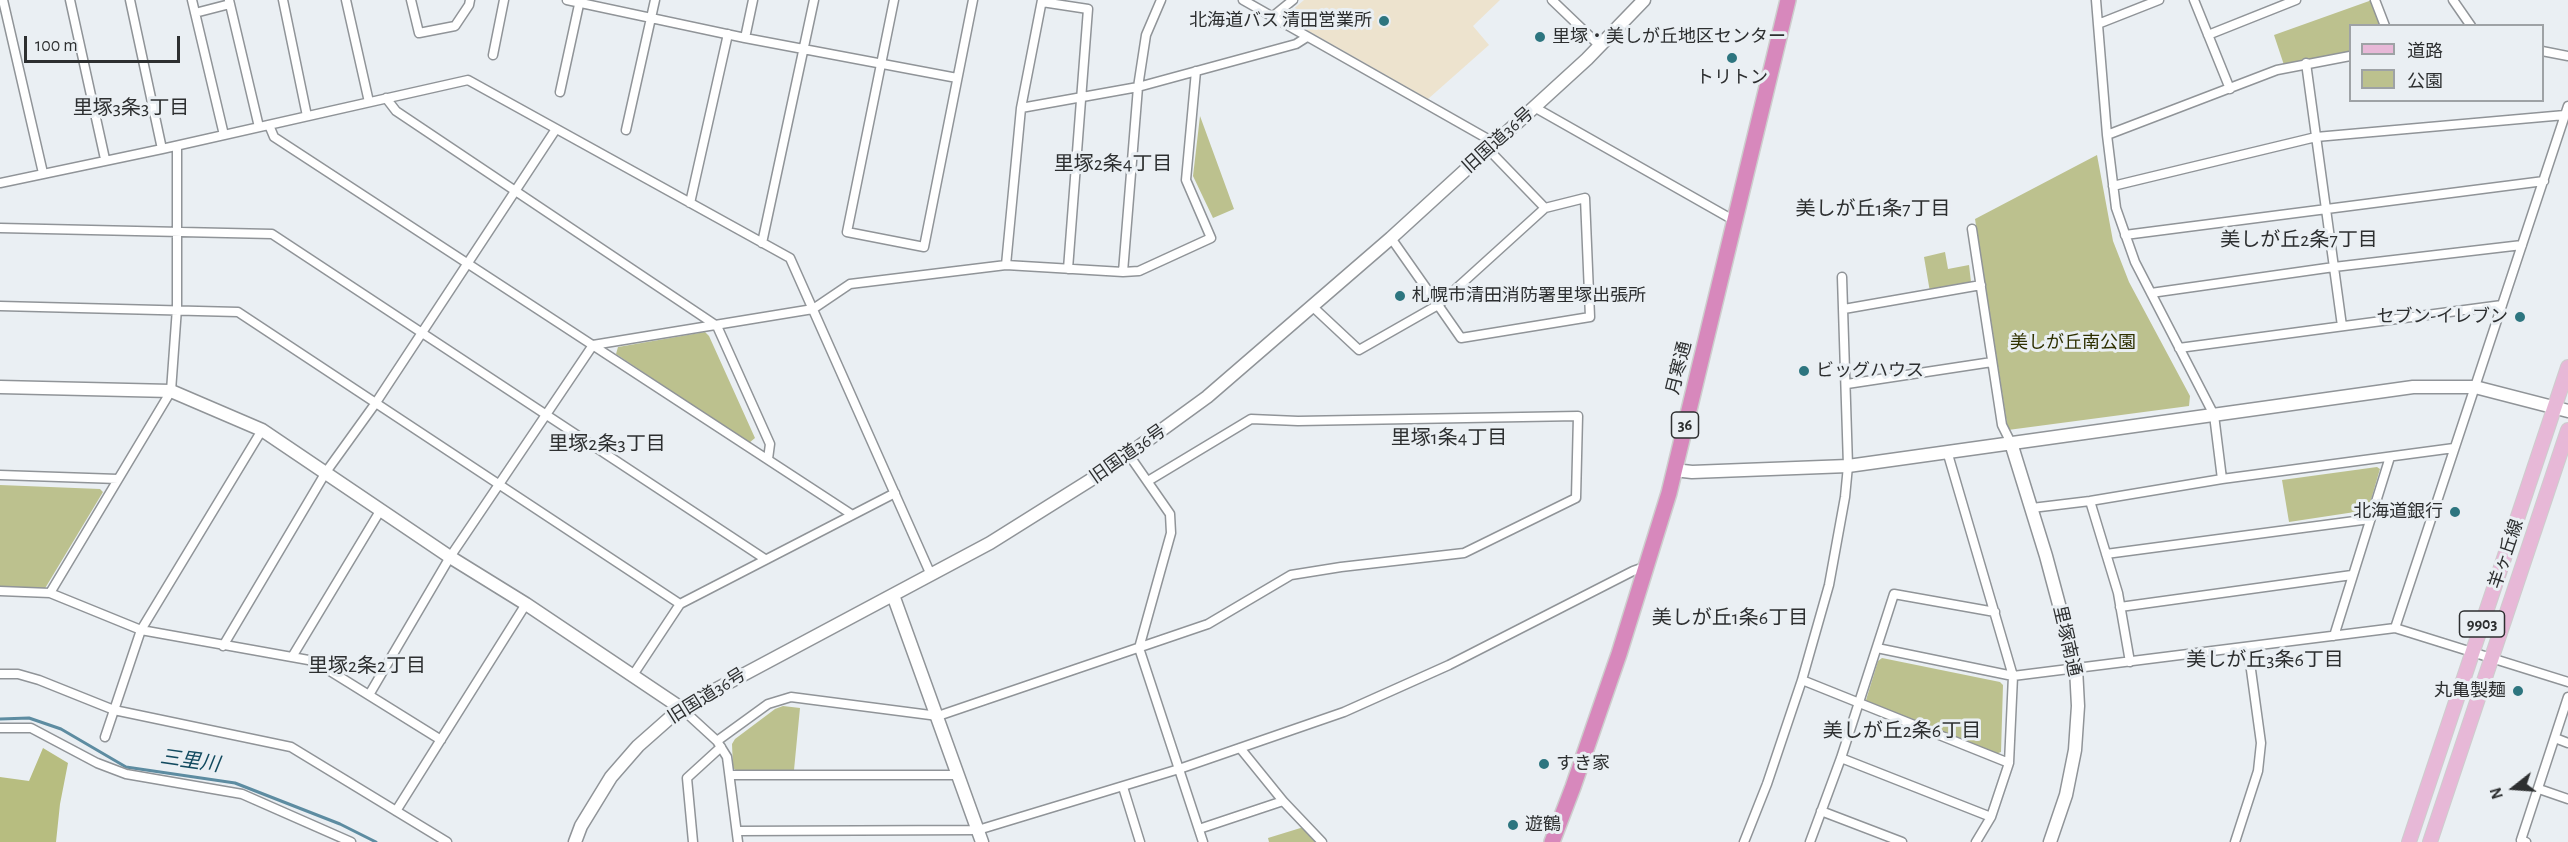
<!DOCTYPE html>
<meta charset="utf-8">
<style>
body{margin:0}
#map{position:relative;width:2568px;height:842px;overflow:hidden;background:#eaeff3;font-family:"Alegreya Sans","Noto Sans JP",sans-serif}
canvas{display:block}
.legend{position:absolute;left:2349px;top:24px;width:195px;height:78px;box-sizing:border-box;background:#eaeff3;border:2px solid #9ea2a5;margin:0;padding:8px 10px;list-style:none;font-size:18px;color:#2d2f30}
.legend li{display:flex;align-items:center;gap:12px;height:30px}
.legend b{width:30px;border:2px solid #9ea2a5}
.north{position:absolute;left:2484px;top:758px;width:60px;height:60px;-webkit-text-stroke:4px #eaeff3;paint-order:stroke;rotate:253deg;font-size:16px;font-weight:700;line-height:24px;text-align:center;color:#2d2f30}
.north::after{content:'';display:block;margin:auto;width:21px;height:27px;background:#2d2f30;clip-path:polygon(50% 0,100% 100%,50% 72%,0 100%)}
.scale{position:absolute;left:24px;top:36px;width:156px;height:27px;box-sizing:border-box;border:3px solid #2d2f30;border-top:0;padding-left:8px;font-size:18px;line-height:21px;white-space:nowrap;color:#2d2f30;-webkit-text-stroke:4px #eaeff3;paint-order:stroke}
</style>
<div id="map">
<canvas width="2568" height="842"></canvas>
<ul class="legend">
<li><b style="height:8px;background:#e7b8d7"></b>道路</li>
<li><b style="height:16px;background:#bcc18e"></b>公園</li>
</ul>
<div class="north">N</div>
<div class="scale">100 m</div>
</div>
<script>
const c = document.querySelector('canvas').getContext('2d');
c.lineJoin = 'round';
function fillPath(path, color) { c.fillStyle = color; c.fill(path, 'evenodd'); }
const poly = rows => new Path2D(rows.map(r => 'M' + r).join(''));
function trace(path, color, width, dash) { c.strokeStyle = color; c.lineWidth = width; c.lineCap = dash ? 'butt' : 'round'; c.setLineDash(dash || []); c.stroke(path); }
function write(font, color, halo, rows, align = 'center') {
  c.font = font + ' "Alegreya Sans","Noto Sans JP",sans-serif'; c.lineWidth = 6; c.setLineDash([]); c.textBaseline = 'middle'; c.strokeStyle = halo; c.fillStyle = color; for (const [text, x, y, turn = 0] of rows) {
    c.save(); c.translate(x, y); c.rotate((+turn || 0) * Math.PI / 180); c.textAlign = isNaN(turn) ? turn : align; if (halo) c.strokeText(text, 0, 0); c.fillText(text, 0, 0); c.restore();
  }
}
fillPath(poly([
 [1304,0,1500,0,1473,26,1489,45,1428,99,1284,17]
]), '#ede3ce');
fillPath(poly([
 [2372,0,2385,25,2350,26,2350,56,2285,68,2274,35],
 [1200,116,1234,209,1213,218,1193,176],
 [2097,155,2113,241,2129,282,2190,396,2189,406,2008,430,1975,219],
 [1945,252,1948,269,1969,265,1971,282,1930,292,1924,257],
 [705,332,709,336,755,438,749,443,616,354,618,347],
 [2377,467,2380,469,2368,510,2289,522,2282,480],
 [0,485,100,489,103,492,44,590,0,589],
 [1882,658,2000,682,2003,685,2001,752,1996,754,1869,705,1866,700,1878,661],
 [783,706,800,708,794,770,737,771,733,768,732,744,735,739,775,709],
 [1307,826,1322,842,1269,842,1268,838]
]), '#bcc18e');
fillPath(poly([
 [43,748,68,763,60,804,56,842,0,842,0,777,29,781]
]), '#b7bd80');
trace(poly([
 [0,719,29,718,61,729,126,767,235,783,340,824,376,842]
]), '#5d8ca1', 3);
const street = poly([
 [3,0,43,173],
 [70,0,105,159],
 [130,0,162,149],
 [192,0,224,135],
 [229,0,259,127],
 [283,0,307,116],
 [346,0,369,102],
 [411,0,419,33,455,26,469,5,470,0],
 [567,0,745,38,957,78],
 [894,0,847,232,924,247,973,0],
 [1042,0,1021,108,1138,87,1296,44,1307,37],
 [1243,0,1495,143],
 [1552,0,1600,46],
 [2096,0,2107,135],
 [2194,0,2230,89],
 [2375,0,2385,26],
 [2453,0,2471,26],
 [1042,2,1088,9,1068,269],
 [195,13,230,4],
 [1272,17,1293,0],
 [2098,24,2159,0],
 [2208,35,2296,0],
 [745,38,753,0],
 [2542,51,2568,56],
 [493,55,504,0],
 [2306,63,2342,326],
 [560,92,580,0],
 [386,98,396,111,717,326,770,444,768,459],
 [1534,107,1735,221],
 [269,125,274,137,851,514],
 [626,130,655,0],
 [1488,149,1545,208],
 [0,183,162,149,468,80,790,258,931,575],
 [2113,186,2316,137,2565,115],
 [690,203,728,34],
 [0,228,272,234,765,559],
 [1972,229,2002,425,2011,443],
 [2125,235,2544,181],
 [762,243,814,0],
 [1006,265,1021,108],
 [1123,272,1138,87,1146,35,1161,0],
 [2151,293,2334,267,2522,245],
 [0,306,238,312,680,604],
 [1313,307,1359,350,1438,305,1545,208,1585,198,1590,317,1461,338,1438,305,1391,238],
 [1844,309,1981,285],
 [2179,348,2502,305],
 [1847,384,1992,362],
 [1947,451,2013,676,2009,763,1991,817,1976,842],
 [1129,455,1170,514,1171,533,1139,648,1203,842],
 [0,475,118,479],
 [2222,479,2214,415,2135,262,2116,208,2107,135,2277,70,2350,56],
 [2090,501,2118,593,2130,662],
 [2032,508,2090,501,2222,479,2454,448],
 [2106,554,2370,519],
 [0,591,50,593,141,630,314,661,441,740],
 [50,593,171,391,177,308,177,146],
 [2120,607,2352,575],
 [2395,628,2568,106],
 [2334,636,2390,457],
 [223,646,326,472,375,404,556,129],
 [1877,648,2013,676,2395,628,2568,682],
 [292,657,380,511],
 [0,674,18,674,39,680,114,710,291,747,447,842],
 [633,675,680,604,895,493],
 [1802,680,2009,763],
 [369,695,450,557,593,345,813,309,850,284,1006,265,1123,272,1139,271,1211,238,1186,180,1196,71],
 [681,708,717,741,727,757,738,842],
 [0,728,31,728,97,763,126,774,242,794,351,842],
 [105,737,141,630,262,430],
 [2555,738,2568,743],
 [717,741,768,704,791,697,938,716,1208,624,1291,575,1341,567,1464,553,1576,498,1578,416,1298,421,1251,419,1148,481],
 [1240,748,1283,801,1322,842],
 [1841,758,1991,817],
 [730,775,959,775],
 [1123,787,1140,842],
 [2539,789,2568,799],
 [396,811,526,604],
 [1821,811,1902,842],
 [1199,829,1283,801],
 [737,831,978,830,1179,769,1344,712,1449,665,1633,571,1647,566],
 [693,842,687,778,721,747],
 [1744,842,1767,784,1802,680,1829,585,1845,497,1848,466,1842,277],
 [1810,842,1841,758,1894,594,1995,612],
 [2235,842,2258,771,2261,743,2248,648],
 [2526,842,2521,840,2568,697]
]);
const secondary = poly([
 [0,387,171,391,262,430,450,557,526,604,681,708],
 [2011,443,2046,556,2076,668,2078,706,2075,750,2066,795,2050,842],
 [1674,470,1692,472,1848,466,2413,387,2475,387,2568,411],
 [893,595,982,842],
 [575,842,581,826,611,777,638,746,681,708,990,543,1108,469,1207,397,1391,238,1587,59,1644,0]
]);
const primary = poly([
 [2409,842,2568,367],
 [2430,842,2568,430]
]);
const highway = poly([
 [1552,842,1573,787,1619,654,1669,493,1788,0]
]);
trace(street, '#909498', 11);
trace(secondary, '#909498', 15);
trace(primary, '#cdcdcd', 16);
trace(highway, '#cdcdcd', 18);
trace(street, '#fff', 8);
trace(secondary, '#fff', 12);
trace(primary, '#e7b8d7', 14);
trace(highway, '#d788bc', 15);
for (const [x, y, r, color] of [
 [1384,21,6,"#2d757f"],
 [1540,37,6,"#2d757f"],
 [1732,58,6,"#2d757f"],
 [1400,296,6,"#2d757f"],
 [2520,317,6,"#2d757f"],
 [1804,371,6,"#2d757f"],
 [2455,512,6,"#2d757f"],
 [2518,691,6,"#2d757f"],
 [1544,764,6,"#2d757f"],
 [1513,825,6,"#2d757f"]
]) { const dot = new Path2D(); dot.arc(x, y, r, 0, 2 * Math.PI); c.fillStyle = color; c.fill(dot); trace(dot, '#eaeff3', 2); }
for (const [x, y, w] of [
 [1685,425,27],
 [2482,624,45]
]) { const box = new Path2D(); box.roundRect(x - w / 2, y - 13, w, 26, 4.5); c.fillStyle = '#eaeff3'; c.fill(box); trace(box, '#2d2f30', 1.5); }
write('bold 16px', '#2d2f30', null, [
 ["36",1685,425],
 ["9903",2482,624]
]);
write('18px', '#2d2f30', '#eaeff3', [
 ["北海道バス 清田営業所",1372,21,"right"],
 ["里塚・美しが丘地区センター",1552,37],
 ["トリトン",1732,78,"center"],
 ["札幌市清田消防署里塚出張所",1412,296],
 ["セブン-イレブン",2508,317,"right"],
 ["ビッグハウス",1816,371],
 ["北海道銀行",2443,512,"right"],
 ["丸亀製麺",2506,691,"right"],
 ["すき家",1556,764],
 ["遊鶴",1525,825]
], 'left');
write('18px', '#2d2f30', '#eaeff3', [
 ["旧国道36号",1498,140,-42],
 ["月寒通",1679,368,-76],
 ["旧国道36号",1128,454,-35],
 ["羊ヶ丘線",2506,554,-71],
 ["里塚南通",2067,641,77],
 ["旧国道36号",707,696,-32]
]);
write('18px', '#2e3000', '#eaeff3', [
 ["美しが丘南公園",2073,343]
]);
write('20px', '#2d2f30', '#eaeff3', [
 ["里塚3条3丁目",131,108],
 ["里塚2条4丁目",1113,164],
 ["美しが丘1条7丁目",1873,209],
 ["美しが丘2条7丁目",2299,240],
 ["里塚1条4丁目",1449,438],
 ["里塚2条3丁目",607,444],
 ["美しが丘1条6丁目",1730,618],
 ["美しが丘3条6丁目",2265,660],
 ["里塚2条2丁目",367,666],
 ["美しが丘2条6丁目",1902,731]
]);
write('italic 20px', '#124a5f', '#eaeff3', [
 ["三里川",190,761,8]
]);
</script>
